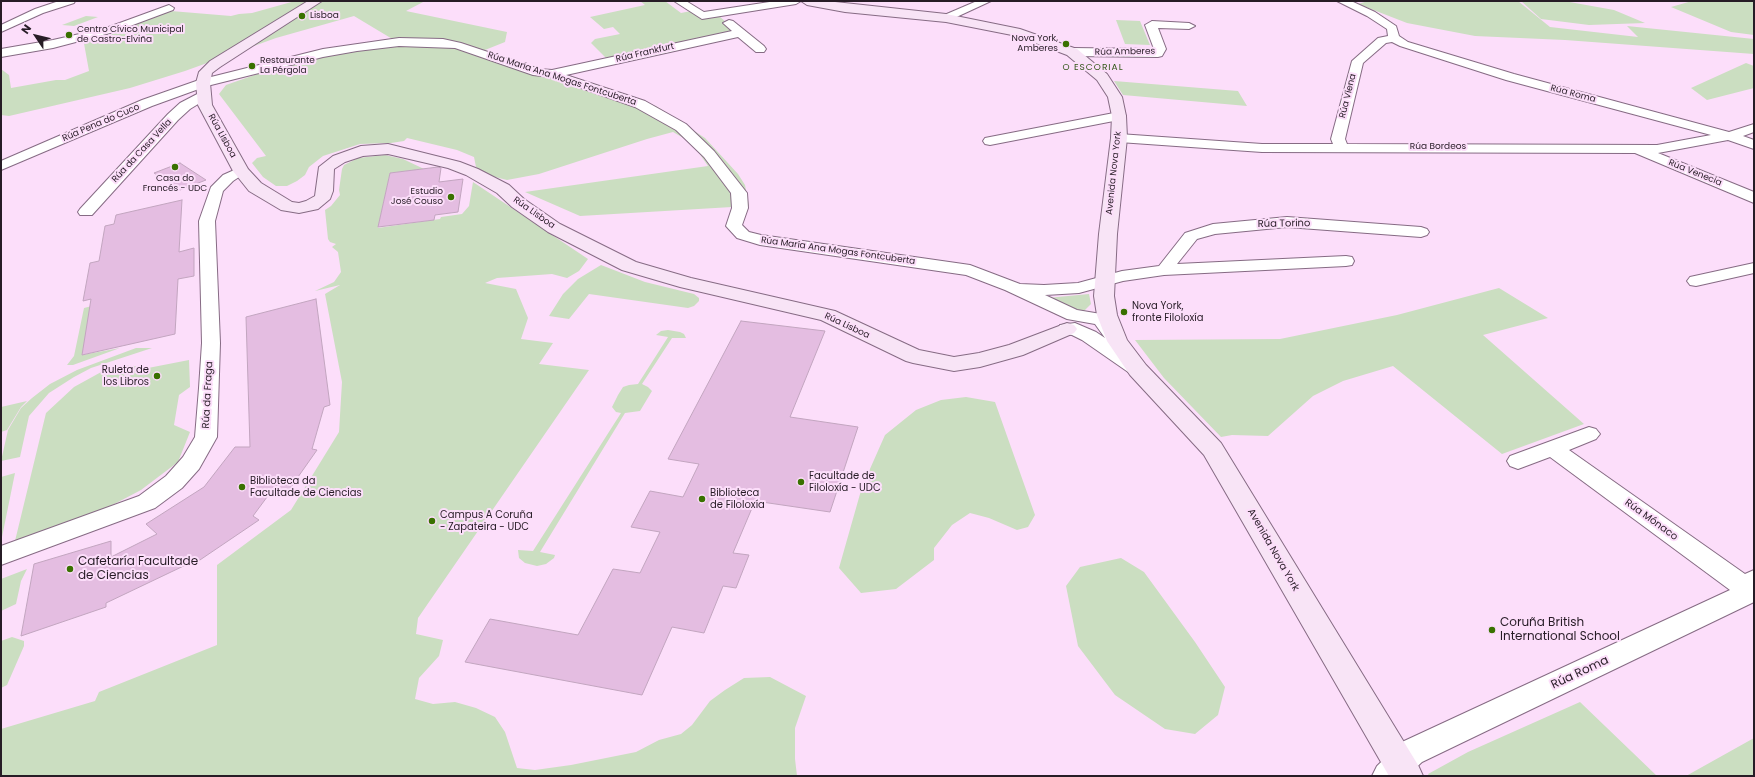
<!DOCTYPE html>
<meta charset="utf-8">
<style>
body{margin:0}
#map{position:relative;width:1755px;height:777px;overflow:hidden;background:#fcdefa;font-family:Poppins,sans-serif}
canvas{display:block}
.frame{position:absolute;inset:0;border:2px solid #271c26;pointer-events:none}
.north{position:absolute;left:16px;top:16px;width:40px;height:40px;-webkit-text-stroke:3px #fcdefa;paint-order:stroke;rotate:305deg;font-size:11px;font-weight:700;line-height:16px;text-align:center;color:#271c26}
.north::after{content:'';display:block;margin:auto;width:14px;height:18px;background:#271c26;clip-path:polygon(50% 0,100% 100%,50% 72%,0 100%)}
</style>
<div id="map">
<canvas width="1755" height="777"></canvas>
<div class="frame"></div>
<div class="north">N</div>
</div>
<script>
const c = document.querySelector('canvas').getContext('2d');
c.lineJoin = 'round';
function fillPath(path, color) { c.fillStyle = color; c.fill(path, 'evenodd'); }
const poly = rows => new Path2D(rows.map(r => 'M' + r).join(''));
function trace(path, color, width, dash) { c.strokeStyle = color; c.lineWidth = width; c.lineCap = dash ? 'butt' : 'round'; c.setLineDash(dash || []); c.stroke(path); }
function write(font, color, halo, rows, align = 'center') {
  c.font = font + ' Poppins,sans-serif'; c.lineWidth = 4; c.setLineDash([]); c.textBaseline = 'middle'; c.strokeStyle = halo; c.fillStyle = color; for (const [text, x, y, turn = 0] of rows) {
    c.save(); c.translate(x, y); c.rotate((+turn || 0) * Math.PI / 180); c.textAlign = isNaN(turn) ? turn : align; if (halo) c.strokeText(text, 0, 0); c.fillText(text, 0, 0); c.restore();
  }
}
fillPath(poly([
 [295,1,425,1,406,11,507,32,505,42,485,50,656,106,705,138,738,174,745,185,749,206,580,216,525,192,708,166,692,143,673,132,647,139,539,174,507,180,491,176,476,167,474,157,457,150,407,138,404,141,391,143,360,144,323,156,309,167,305,175,297,181,287,186,276,186,263,177,252,163,257,158,266,156,219,94,226,85,266,71,319,58,364,50,404,46,354,16,276,38,185,71,130,88,9,116,1,115,1,69,9,75,11,88,56,80,65,80,89,71,83,38,139,23,171,11,231,16,239,14,252,13],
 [640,1,665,1,681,13,691,11,719,16,734,29,733,32,609,61,591,43,595,39,620,34,613,27,604,29,590,17,645,5],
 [1368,1,1518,1,1550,27,1638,37,1627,26,1754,39,1754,54,1565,40,1475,36,1407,23,1358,4],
 [1521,1,1564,1,1614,10,1645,23,1589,25,1541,19],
 [1692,1,1754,1,1754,35,1731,32,1671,7],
 [86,16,98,17,74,26,62,25],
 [1116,20,1140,21,1150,45,1125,44],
 [1746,63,1754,66,1754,88,1707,100,1691,88],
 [1114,81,1238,91,1247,106,1123,95],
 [385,155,403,159,424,169,390,173,378,228,440,219,441,217,462,214,469,206,473,182,588,259,579,271,567,278,552,274,497,278,485,283,516,289,528,318,521,339,553,343,539,364,589,370,418,618,416,634,443,640,439,656,419,678,415,699,433,704,455,702,476,708,495,717,505,732,517,768,535,770,571,765,636,752,659,740,681,734,692,725,710,701,725,690,744,678,770,677,806,696,795,728,795,759,797,776,1,776,1,729,95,701,99,692,217,645,217,565,291,510,339,432,342,382,325,294,340,285,315,291,334,282,341,272,338,252,332,247,336,244,330,242,328,239,325,210,331,206,340,195,339,190,342,169,344,165,358,158],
 [601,265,645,282,694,294,699,298,699,301,694,306,688,308,589,294,569,319,549,316,563,294,578,279],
 [1499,288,1548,318,1483,335,1584,424,1502,454,1393,366,1343,381,1313,396,1268,436,1232,435,1221,437,1164,378,1135,340,1280,339,1397,315],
 [1089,294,1091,304,1083,312,1077,312,1047,298],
 [96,305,82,355,120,348,73,365,67,365,74,356,84,308],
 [668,330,680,332,684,334,686,338,672,338,642,384,648,387,652,391,640,411,625,413,540,552,555,555,554,558,546,564,537,566,525,563,519,558,518,550,533,551,621,413,616,412,612,407,618,395,623,387,629,385,638,384,668,337,656,335,661,331],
 [136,348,152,348,91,368,74,377,49,393,29,416,20,457,1,461,8,430,21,408,32,398,50,384,77,370],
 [189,360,190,387,179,395,174,425,190,432,178,462,141,490,82,521,15,541,46,413,74,387,103,371,128,365,148,368],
 [966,397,995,402,1035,515,1028,527,1017,530,989,518,970,513,952,525,934,548,934,560,896,589,861,593,839,568,862,487,885,435,916,410,941,400],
 [27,401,21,407,7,430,1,432,1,407],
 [15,473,2,537,1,538,1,477],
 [1121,558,1144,572,1195,642,1225,687,1218,715,1195,734,1165,729,1115,695,1078,646,1066,586,1080,567],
 [27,569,21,581,16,604,1,611,1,579],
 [12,637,24,641,24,646,7,685,1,688,1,641],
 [1580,702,1657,776,1429,776,1428,774,1468,752],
 [1754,738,1754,776,1686,776]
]), '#cbdec1');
const building = poly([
 [180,163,206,180,180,190,154,173,180,163],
 [438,167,441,168,439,182,463,179,458,212,435,215,434,220,378,227,390,173,438,167],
 [182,200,179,252,194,248,194,276,178,279,175,334,82,355,91,299,83,301,90,263,99,261,105,226,114,224,116,215,182,200],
 [316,299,330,405,324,407,312,449,317,450,286,494,270,493,253,516,259,520,194,564,192,562,106,603,106,607,21,636,34,564,111,541,111,557,157,534,146,524,204,487,235,447,250,447,246,317,316,299],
 [741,321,825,331,790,417,858,427,830,512,755,501,733,553,749,555,736,588,723,586,704,633,672,627,642,695,465,662,490,619,578,635,613,569,640,573,660,532,631,527,650,491,683,497,699,464,668,459,741,321]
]);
fillPath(building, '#e4bde1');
trace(building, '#c2a5bf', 1);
const street = poly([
 [59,1,75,1,74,3,43,13,1,32,1,25,35,9,59,1],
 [674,1,686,1,704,12,776,1,801,1,796,4,702,19,674,1],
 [977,1,991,1,950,20,942,20,940,18,942,16,977,1],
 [1337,1,1351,1,1375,12,1396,26,1399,36,1408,42,1514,74,1729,132,1754,124,1754,132,1743,136,1754,140,1754,149,1728,140,1658,153,1754,192,1754,203,1635,153,1262,152,1119,142,1114,141,1112,138,1114,135,1119,134,1262,144,1333,144,1331,139,1352,61,1378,38,1388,36,1387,29,1367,16,1337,1],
 [1392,42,1400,46,1506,80,1711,135,1657,145,1347,144,1345,139,1363,63,1386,43,1392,42],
 [169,5,174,8,173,10,114,32,53,48,1,57,1,49,53,40,106,28,169,5],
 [729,20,733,21,764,46,766,49,764,52,756,52,738,37,566,75,645,101,686,124,714,151,747,193,748,208,742,225,749,232,761,235,970,265,1020,284,1044,285,1078,283,1122,271,1159,266,1185,233,1213,224,1287,217,1421,227,1427,229,1429,232,1427,235,1421,237,1287,227,1215,234,1197,239,1177,264,1346,256,1352,257,1354,261,1352,265,1346,266,1164,275,1123,281,1079,293,1045,295,1077,310,1107,315,1123,338,1121,342,1112,343,1145,366,1148,370,1145,374,1138,376,1131,374,1082,340,1072,335,1060,333,1058,329,1060,325,1075,323,1096,332,1105,338,1095,324,1067,319,1005,290,966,275,760,245,737,238,726,226,732,208,731,193,704,157,676,130,635,107,550,77,533,75,455,48,399,46,357,51,323,57,207,86,152,106,1,170,1,161,142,100,199,80,323,49,399,38,443,39,461,43,539,69,552,70,732,31,723,23,729,20],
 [1152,21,1189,23,1195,26,1189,29,1158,28,1166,49,1162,56,1158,57,1072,56,1066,52,1072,48,1154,49,1145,25,1152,21],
 [203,91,209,95,208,98,190,109,178,120,92,215,80,215,78,212,80,209,168,114,180,103,203,91],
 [1119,112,1124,113,1126,116,1124,119,990,145,985,144,983,141,985,138,990,137,1119,112],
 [241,167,246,168,248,171,233,181,223,191,215,221,220,343,217,437,199,469,182,488,155,508,1,565,1,546,139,496,166,476,183,457,195,437,199,388,202,343,199,221,211,187,223,175,241,167],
 [1754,263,1754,273,1696,286,1690,285,1687,281,1690,277,1754,263],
 [1589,427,1596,429,1600,434,1596,439,1569,450,1745,574,1754,570,1754,602,1422,762,1407,776,1372,776,1377,766,1402,742,1730,590,1550,457,1518,469,1510,466,1507,461,1510,456,1589,427]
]);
const secondary = poly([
 [308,1,322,1,220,67,212,73,210,83,212,105,248,169,261,183,292,202,299,203,306,201,315,196,319,167,333,156,361,146,388,144,460,162,478,169,509,185,524,199,560,224,636,262,691,278,835,311,919,350,954,357,979,353,1009,345,1067,323,1074,325,1077,329,1074,333,1023,355,980,367,954,371,913,363,906,361,821,320,680,287,622,270,548,232,512,207,497,193,466,175,448,168,388,154,363,156,345,162,334,169,333,191,330,199,318,209,299,213,281,210,249,191,233,171,198,105,196,83,199,72,210,61,308,1],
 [801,1,826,1,946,14,1020,29,1077,49,1107,74,1122,97,1126,116,1127,138,1117,234,1114,296,1117,315,1127,340,1146,365,1221,443,1418,765,1423,776,1389,776,1204,455,1130,375,1107,341,1097,315,1094,296,1099,234,1111,138,1112,116,1108,97,1097,80,1067,55,1017,36,946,22,845,12,807,5,801,1]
]);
trace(street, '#866b84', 2);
trace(secondary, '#866b84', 2);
fillPath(street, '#fff');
fillPath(secondary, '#f8e4f6');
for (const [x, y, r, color] of [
 [302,16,4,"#397100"],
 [69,35,4,"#397100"],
 [1066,44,4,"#397100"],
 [252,66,4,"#397100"],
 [175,167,4,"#397100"],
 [451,197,4,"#397100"],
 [1124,312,4,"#397100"],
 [157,376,4,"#397100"],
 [801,482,4,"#397100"],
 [242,487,4,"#397100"],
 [702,499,4,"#397100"],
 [432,521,4,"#397100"],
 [70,569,4,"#397100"],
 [1492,630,4,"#397100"]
]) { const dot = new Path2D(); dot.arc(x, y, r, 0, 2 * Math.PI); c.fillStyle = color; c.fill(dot); trace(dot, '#fcdefa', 1.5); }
write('9px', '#271c26', '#fcdefa', [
 ["Lisboa",310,16],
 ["Centro Cívico Municipal",77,30],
 ["de Castro-Elviña",77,40],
 ["Nova York,",1058,39,"right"],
 ["Amberes",1058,49,"right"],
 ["Restaurante",260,61],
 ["La Pérgola",260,71],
 ["Casa do",175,179,"center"],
 ["Francés - UDC",175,189,"center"],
 ["Estudio",443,192,"right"],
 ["José Couso",443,202,"right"]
], 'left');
write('9px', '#271c26', '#fcdefa', [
 ["Rúa Amberes",1125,52,-1],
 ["Rúa Frankfurt",645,53,-13],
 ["Rúa María Ana Mogas Fontcuberta",562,79,18],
 ["Rúa Roma",1573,94,15],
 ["Rúa Viena",1348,96,-76],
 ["Rúa Pena do Cuco",101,123,-23],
 ["Rúa Lisboa",222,136,61],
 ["Rúa Bordeos",1438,147],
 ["Rúa da Casa Vella",142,151,-47],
 ["Avenida Nova York",1114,173,-84],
 ["Rúa Venecia",1695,173,22],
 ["Rúa Lisboa",534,213,35],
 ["Rúa María Ana Mogas Fontcuberta",838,251,8],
 ["Rúa Lisboa",847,326,25]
]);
c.letterSpacing = '1px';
write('9px', '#335819', '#fcdefa', [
 ["O ESCORIAL",1093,68]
]);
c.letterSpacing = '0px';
write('10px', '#271c26', '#fcdefa', [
 ["Rúa Torino",1284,224,-1],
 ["Rúa da Fraga",208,395,-87],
 ["Rúa Mónaco",1651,520,36],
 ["Avenida Nova York",1273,550,60]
]);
write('10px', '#271c26', '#fcdefa', [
 ["Nova York,",1132,306],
 ["fronte Filoloxía",1132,318],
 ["Ruleta de",149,370,"right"],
 ["los Libros",149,382,"right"],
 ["Facultade de",809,476],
 ["Filoloxía - UDC",809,488],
 ["Biblioteca da",250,481],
 ["Facultade de Ciencias",250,493],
 ["Biblioteca",710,493],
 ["de Filoloxía",710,505],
 ["Campus A Coruña",440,515],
 ["- Zapateira - UDC",440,527]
], 'left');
write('12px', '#271c26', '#fcdefa', [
 ["Cafetaría Facultade",78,562],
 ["de Ciencias",78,576],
 ["Coruña British",1500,623],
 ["International School",1500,637]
], 'left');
write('12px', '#271c26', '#fcdefa', [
 ["Rúa Roma",1580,673,-25]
]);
</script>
